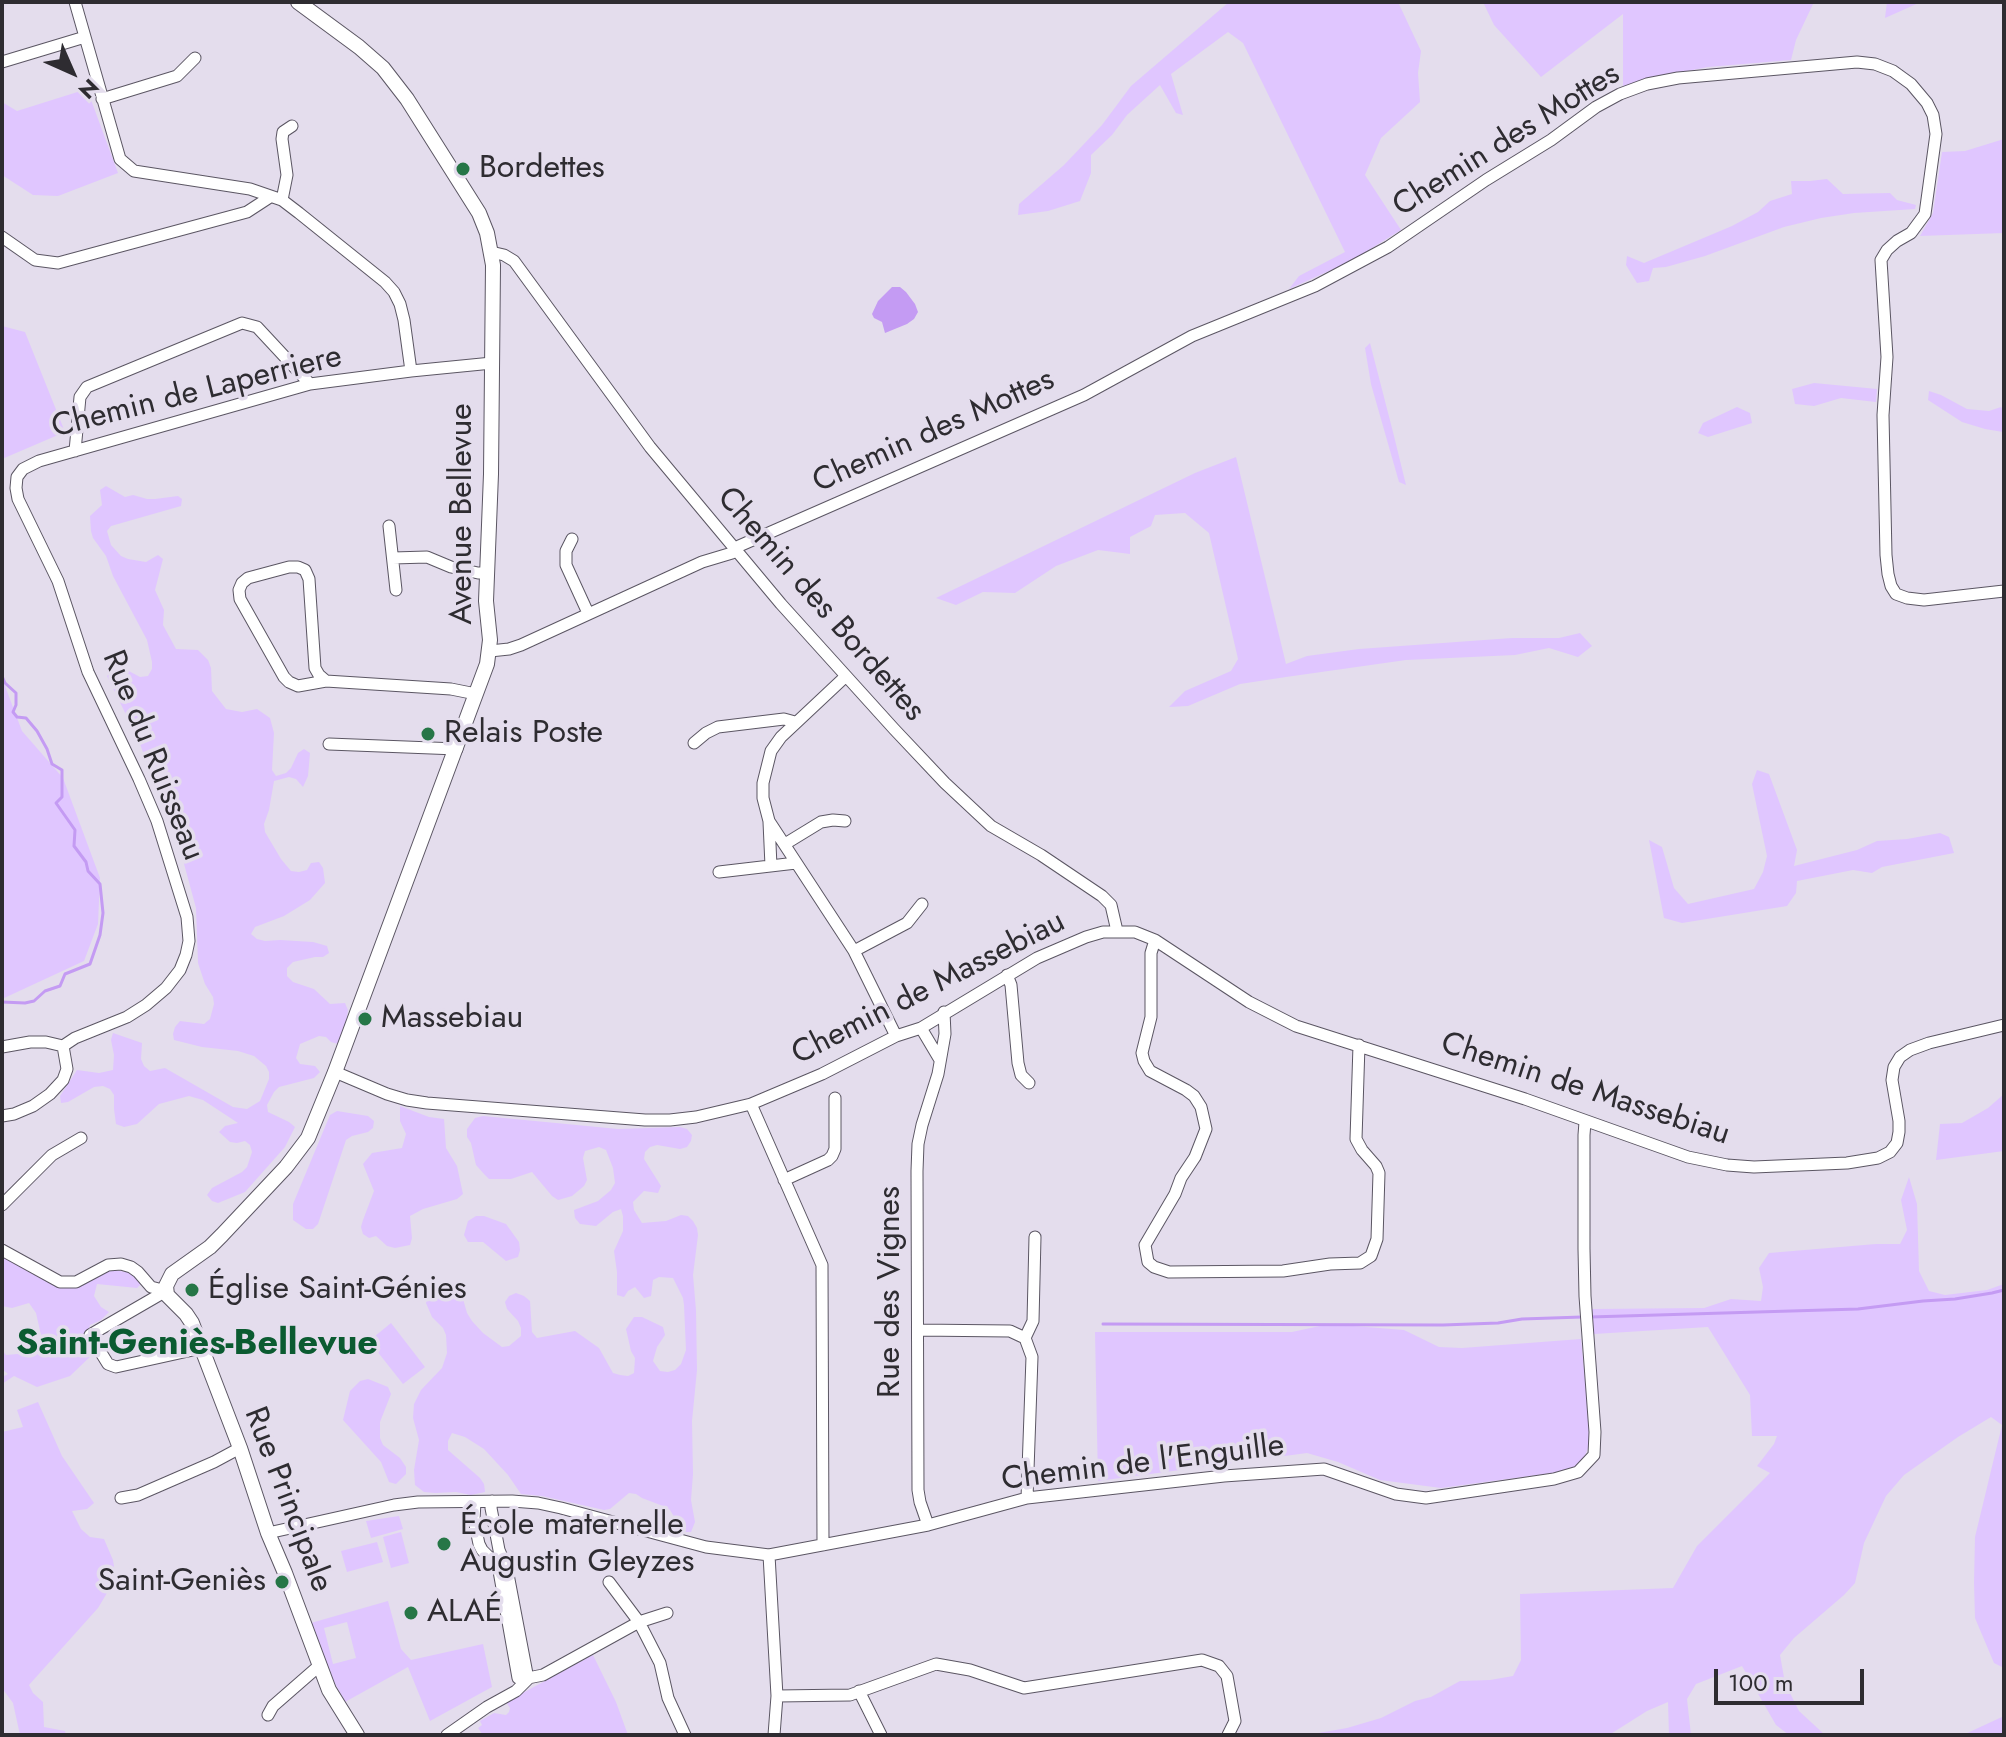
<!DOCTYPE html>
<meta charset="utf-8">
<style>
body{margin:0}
#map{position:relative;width:2006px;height:1737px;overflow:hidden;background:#e4dded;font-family:Jost,sans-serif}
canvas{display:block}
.frame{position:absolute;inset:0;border:4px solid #2e2c31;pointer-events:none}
.north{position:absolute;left:32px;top:32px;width:80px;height:80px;-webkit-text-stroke:6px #e4dded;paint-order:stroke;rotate:135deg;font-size:22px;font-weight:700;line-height:32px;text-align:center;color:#2e2c31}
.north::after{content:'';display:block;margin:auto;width:28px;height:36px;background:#2e2c31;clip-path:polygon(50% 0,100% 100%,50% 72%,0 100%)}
.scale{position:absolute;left:1714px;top:1669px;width:150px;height:36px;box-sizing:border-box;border:4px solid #2e2c31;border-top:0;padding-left:10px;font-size:24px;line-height:28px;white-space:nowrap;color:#2e2c31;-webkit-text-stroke:6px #e4dded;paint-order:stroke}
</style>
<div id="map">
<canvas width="2006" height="1737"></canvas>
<div class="frame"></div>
<div class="north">N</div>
<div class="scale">100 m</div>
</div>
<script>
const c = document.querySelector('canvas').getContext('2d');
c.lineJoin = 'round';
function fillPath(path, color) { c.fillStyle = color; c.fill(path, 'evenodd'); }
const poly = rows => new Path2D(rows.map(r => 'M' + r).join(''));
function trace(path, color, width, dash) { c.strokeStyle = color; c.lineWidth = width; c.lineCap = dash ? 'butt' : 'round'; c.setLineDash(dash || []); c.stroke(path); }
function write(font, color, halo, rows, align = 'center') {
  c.font = font + ' Jost,sans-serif'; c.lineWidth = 7; c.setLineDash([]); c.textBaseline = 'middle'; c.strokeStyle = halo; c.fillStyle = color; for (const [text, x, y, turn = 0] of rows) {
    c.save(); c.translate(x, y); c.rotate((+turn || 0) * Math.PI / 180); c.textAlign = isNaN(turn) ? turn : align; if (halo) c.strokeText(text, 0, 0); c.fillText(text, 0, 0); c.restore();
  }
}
fillPath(poly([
 [1229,2,1398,2,1421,51,1418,73,1420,102,1381,138,1365,175,1401,230,1351,261,1289,289,1299,276,1345,252,1243,43,1228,32,1171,74,1183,115,1176,113,1160,85,1127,115,1112,135,1091,155,1091,173,1080,201,1048,211,1018,215,1019,204,1064,165,1102,125,1131,86],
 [1483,2,1814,2,1796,40,1791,60,1708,67,1641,80,1623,87,1623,14,1541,77,1494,25],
 [1887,2,1921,2,1885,18],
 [87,89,118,173,58,196,33,195,2,175,2,102,17,111],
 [2004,139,2004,233,1920,236,1933,213,1942,152,1965,151],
 [1827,179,1843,194,1890,193,1897,200,1916,205,1915,209,1854,213,1821,218,1784,227,1705,256,1666,267,1653,268,1649,281,1637,283,1626,265,1627,256,1644,263,1732,226,1758,212,1770,201,1792,194,1791,181,1810,181],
 [2,326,25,332,65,432,2,459],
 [1370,343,1393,432,1406,485,1399,482,1371,384,1365,348],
 [1814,383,1877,389,1876,402,1841,398,1814,406,1795,404,1792,389],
 [1929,391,1941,395,1967,409,1989,411,2001,407,2004,410,2004,430,2003,432,1985,429,1962,422,1928,400],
 [1737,407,1750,413,1752,423,1708,437,1698,433,1703,423],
 [1236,457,1286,664,1307,656,1359,649,1512,638,1559,638,1580,633,1592,646,1578,657,1549,648,1515,655,1406,660,1286,677,1240,684,1188,706,1169,707,1185,691,1231,671,1238,659,1209,533,1185,513,1155,515,1151,526,1130,537,1130,554,1098,550,1056,566,1015,593,983,592,956,605,936,598,1195,473],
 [106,486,125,497,133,495,147,499,155,499,178,496,182,499,181,506,111,526,107,531,111,545,121,556,128,559,146,562,158,555,163,559,155,590,164,610,163,625,176,649,198,650,208,660,211,668,212,691,226,709,242,712,257,709,270,718,274,733,272,770,276,776,286,773,291,768,298,753,304,749,310,753,308,776,303,787,296,779,289,777,274,781,269,810,264,824,265,832,281,859,291,871,299,872,307,870,311,863,319,862,323,868,325,883,310,900,284,916,255,927,251,934,257,939,265,941,280,940,313,942,327,946,329,953,323,957,315,957,293,962,287,968,287,976,293,982,314,989,330,1004,345,1003,348,1010,346,1024,342,1038,338,1044,331,1042,326,1037,319,1036,300,1044,296,1058,300,1064,315,1066,320,1072,314,1078,279,1087,274,1092,267,1105,268,1112,289,1122,295,1127,285,1147,245,1192,218,1203,212,1201,207,1195,212,1188,242,1172,247,1167,252,1152,250,1145,245,1141,237,1143,230,1142,219,1132,225,1126,238,1123,203,1100,189,1096,159,1104,137,1124,124,1127,116,1124,114,1109,114,1095,110,1089,103,1086,94,1087,68,1102,61,1103,60,1096,77,1070,99,1073,113,1070,114,1055,111,1040,113,1033,142,1043,141,1059,144,1066,150,1071,165,1068,233,1107,247,1109,260,1101,269,1079,269,1072,266,1066,254,1056,238,1051,202,1047,174,1040,173,1034,175,1027,180,1021,204,1024,210,1019,214,1004,213,997,205,984,198,963,196,908,180,849,138,739,107,676,112,671,119,669,127,670,140,677,148,676,152,669,152,662,147,640,113,576,106,556,93,538,91,531,90,516,102,505,100,490],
 [2,678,22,731,63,778,100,878,98,924,84,961,2,999],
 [1757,770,1769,774,1797,850,1794,866,1857,850,1877,841,1907,839,1940,833,1949,837,1954,853,1882,867,1872,873,1853,870,1797,881,1796,893,1787,906,1682,923,1664,918,1649,840,1662,847,1674,888,1688,904,1754,889,1763,872,1767,856,1752,784],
 [2004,1094,2004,1151,1936,1160,1940,1124,1962,1123,1988,1108],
 [400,1106,429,1117,444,1119,446,1148,457,1166,463,1194,457,1199,423,1209,410,1216,412,1238,410,1245,395,1248,387,1246,376,1236,369,1238,363,1234,361,1227,363,1220,374,1191,363,1164,372,1153,402,1148,406,1134,400,1121],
 [337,1111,368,1116,374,1121,373,1128,368,1132,352,1136,346,1140,318,1224,313,1229,306,1229,293,1220,293,1204,330,1115],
 [483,1116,618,1129,680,1127,687,1129,692,1135,691,1141,687,1147,680,1149,657,1145,650,1147,645,1152,644,1159,661,1186,658,1193,644,1191,633,1202,634,1210,642,1223,666,1221,681,1215,688,1216,693,1221,697,1228,698,1235,693,1275,696,1310,697,1370,692,1421,693,1474,691,1500,695,1522,691,1532,682,1532,677,1527,676,1520,670,1510,663,1506,642,1498,636,1494,629,1493,610,1509,604,1510,542,1496,521,1494,508,1475,484,1449,465,1437,452,1433,448,1441,448,1450,480,1478,484,1484,485,1492,471,1495,456,1492,435,1493,424,1492,415,1485,414,1470,419,1440,413,1418,414,1404,421,1390,442,1368,447,1353,446,1335,443,1328,432,1317,426,1303,428,1296,435,1292,443,1290,458,1293,463,1299,467,1313,472,1321,483,1333,502,1347,509,1346,521,1336,521,1328,518,1321,507,1309,505,1302,509,1296,516,1293,524,1296,530,1301,532,1332,537,1338,575,1331,599,1348,613,1373,620,1375,628,1376,634,1373,635,1358,631,1351,626,1329,634,1317,642,1317,663,1327,665,1335,657,1347,653,1361,660,1371,668,1372,675,1370,681,1364,686,1350,684,1305,683,1298,673,1278,659,1277,653,1280,651,1296,644,1298,635,1287,628,1291,624,1297,617,1295,617,1272,614,1251,623,1231,623,1216,621,1209,613,1212,596,1226,580,1224,575,1218,574,1210,598,1201,611,1190,615,1183,613,1168,606,1150,599,1147,585,1151,583,1158,587,1180,584,1186,572,1196,558,1200,552,1196,532,1172,511,1179,489,1179,484,1174,476,1165,471,1143,467,1137,467,1129,475,1118],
 [1909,1177,1917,1204,1919,1271,1929,1291,1945,1295,1987,1290,2004,1284,2004,1668,1994,1663,1975,1618,1974,1583,1975,1537,2002,1425,1991,1417,1958,1437,1904,1475,1886,1496,1864,1543,1855,1583,1844,1595,1794,1638,1780,1655,1785,1683,1799,1711,1825,1735,1789,1735,1776,1725,1742,1666,1696,1684,1687,1699,1691,1735,1669,1735,1668,1702,1647,1711,1609,1735,1307,1735,1347,1728,1381,1718,1415,1701,1431,1697,1460,1681,1490,1680,1513,1676,1521,1660,1520,1594,1673,1588,1697,1546,1770,1473,1757,1466,1774,1444,1777,1436,1752,1436,1750,1395,1708,1327,1594,1334,1592,1309,1704,1308,1731,1299,1761,1301,1763,1287,1759,1268,1769,1253,1876,1244,1900,1244,1907,1230,1901,1200],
 [476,1216,484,1216,506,1224,519,1242,520,1250,518,1257,506,1261,483,1242,468,1242,464,1235,468,1221],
 [2,1255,76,1286,105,1269,127,1272,143,1282,137,1288,97,1284,94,1296,101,1307,109,1312,101,1320,90,1325,87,1334,94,1353,70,1376,37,1387,14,1376,2,1384,2,1377,8,1374,2,1369,2,1350,6,1355,29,1353,43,1344,36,1313,29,1303,12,1308,2,1306],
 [391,1323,425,1367,403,1384,369,1341],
 [1329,1324,1404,1330,1439,1347,1462,1348,1581,1339,1591,1440,1584,1458,1574,1470,1441,1488,1380,1480,1338,1462,1307,1453,1098,1481,1095,1332,1292,1332],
 [368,1379,388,1387,391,1394,380,1422,380,1438,383,1445,400,1458,406,1467,406,1474,396,1484,389,1482,381,1462,343,1420,350,1391,360,1381],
 [38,1402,62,1456,94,1503,87,1509,72,1511,81,1529,90,1537,104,1539,113,1560,117,1586,107,1593,98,1608,29,1685,33,1693,43,1702,44,1727,65,1731,66,1735,20,1735,13,1703,2,1688,2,1432,23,1427,17,1410],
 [399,1516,403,1529,371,1538,366,1521],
 [401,1532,409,1563,391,1568,383,1537],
 [377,1542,383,1562,347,1572,341,1551],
 [388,1601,401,1649,411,1660,483,1644,492,1687,430,1721,408,1667,345,1702,332,1678,311,1623],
 [347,1622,356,1658,333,1664,324,1628],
 [593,1655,616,1702,628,1735,483,1735,478,1728,482,1725,480,1721,494,1713,506,1715,509,1712,510,1708,506,1702],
 [2004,1716,2004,1735,1963,1735]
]), '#e0c6ff');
fillPath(poly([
 [892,287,900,287,906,292,915,304,918,312,914,319,907,324,885,333,882,322,874,318,872,314,878,301]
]), '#c49bf3');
trace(poly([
 [2,676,5,683,16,693,16,705,13,712,17,717,26,718,37,731,47,749,52,764,62,770,62,797,56,803,75,830,74,846,86,862,88,871,100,884,103,913,100,935,90,964,65,974,60,986,45,991,34,1001,25,1003,2,1002],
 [1590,1317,1858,1309,1923,1301,1955,1299,1992,1293,2004,1290],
 [1103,1324,1443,1325,1498,1323,1522,1319,1582,1317]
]), '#c49bf3', 3);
const minor = poly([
 [75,2,120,159,134,171,250,189,282,200,299,213,385,282,394,292,400,304,404,320,411,371],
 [2,62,85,37],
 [102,99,177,76,195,58],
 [282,200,287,175,282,139,283,132,292,126],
 [2,237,35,260,58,263,247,212,270,197],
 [491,252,504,255,514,261,650,447,781,604,894,729,945,783,991,826,1041,855,1102,896,1111,905,1117,931],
 [75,451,80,397,87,387,242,323,257,327,310,384],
 [389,526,396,590],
 [572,539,566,551,566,565,588,613],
 [393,558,427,557,451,567,478,573,488,573],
 [490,651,509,649,521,645,702,562,732,553,739,546,1084,395,1192,336,1315,286,1388,247,1486,180,1551,140,1596,107,1620,94,1647,84,1678,78,1857,62,1875,64,1893,71,1911,84,1927,103,1933,115,1936,134,1925,214,1911,233,1897,241,1887,250,1881,260,1887,357,1883,415,1886,555,1888,574,1891,586,1896,594,1907,598,1924,600,2004,591],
 [846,676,781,737,771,751,763,783,763,798,769,821,854,951,896,1036],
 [326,681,319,675,315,668,309,579,305,570,298,567,289,567,248,578,242,583,239,590,240,599,284,677,289,682,298,686,326,681,451,689,476,694],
 [694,743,706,733,718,727,784,719,795,722],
 [329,744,457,749],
 [769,822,771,866],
 [785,844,821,822,833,820,845,821],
 [719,872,796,863],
 [1155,940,1151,953,1151,1017,1142,1053,1144,1061,1150,1071,1186,1090,1194,1096,1201,1107,1206,1129,1195,1157,1181,1178,1175,1194,1145,1245,1148,1262,1154,1267,1169,1272,1283,1271,1330,1264,1360,1263,1371,1256,1377,1239,1379,1173,1376,1166,1362,1150,1356,1139,1359,1045],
 [854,951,907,923,922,904],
 [1007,975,1011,985,1018,1063,1021,1075,1029,1083],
 [921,1028,940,1060],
 [63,1046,75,1038,127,1017,146,1005,166,988,180,970,186,955,189,941,187,917,157,821,139,779,88,672,58,581,18,499,16,488,17,477,23,469,39,461,310,384,411,371,492,363],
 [2,1047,30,1042,46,1042,63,1046,67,1069,63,1080,50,1094,33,1106,14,1114,2,1116],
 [335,1072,387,1094,407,1100,427,1103,645,1120,670,1120,696,1117,751,1104,822,1074,896,1036,921,1028,1037,958,1086,937,1103,932,1135,932,1155,940,1249,1002,1296,1026,1525,1099,1688,1157,1727,1165,1754,1167,1847,1163,1878,1158,1890,1152,1897,1143,1899,1132,1899,1121,1892,1080,1894,1067,1900,1057,1910,1050,1929,1043,2004,1025],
 [751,1104,822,1265,823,1545],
 [784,1180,828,1160,832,1156,835,1149,835,1098],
 [2,1205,52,1155,81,1138],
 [2,1250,60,1282,76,1282,108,1265,121,1264,131,1267,138,1272,151,1287,166,1291],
 [166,1291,90,1335,108,1364,116,1367,202,1348],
 [918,1330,1010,1331,1025,1338,1032,1357,1027,1498],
 [1025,1338,1033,1321,1035,1237],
 [121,1498,138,1495,214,1462,240,1448],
 [475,1502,474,1520,479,1544,482,1550,496,1564,499,1571,518,1678],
 [928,1525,920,1502,918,1490,917,1171,918,1144,922,1125,938,1074,945,1034,944,1012],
 [268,1533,394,1505,418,1502,512,1501,538,1503,561,1508,706,1547,769,1555,928,1525,1027,1498,1224,1476,1324,1469,1396,1494,1426,1498,1554,1479,1578,1472,1594,1455,1595,1432,1585,1296,1584,1249,1584,1135,1585,1122],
 [769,1555,777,1696,774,1735],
 [609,1582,639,1622,660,1663,668,1698,685,1735],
 [523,1679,543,1675,639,1622,667,1613],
 [859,1691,881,1735],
 [777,1696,850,1695,936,1664,970,1670,1024,1688,1202,1660,1219,1666,1227,1676,1235,1721,1228,1735],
 [268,1715,273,1706,320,1665],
 [447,1735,487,1707,516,1691,528,1679,507,1569,499,1550,491,1508,492,1501]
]);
const major = poly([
 [298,2,359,47,383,68,407,99,479,213,487,233,493,265,491,474,486,601,490,640,487,664,335,1072,308,1138,286,1167,222,1235,210,1247,172,1274,166,1286,167,1295,186,1314,192,1323,240,1448,268,1533,285,1573,329,1690,357,1735]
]);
trace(minor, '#5b5663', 13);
trace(major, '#5b5663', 16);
trace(minor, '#fff', 11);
trace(major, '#fff', 14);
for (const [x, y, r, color] of [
 [463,169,8,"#267647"],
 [428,734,8,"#267647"],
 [365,1019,8,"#267647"],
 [192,1290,8,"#267647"],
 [444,1544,8,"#267647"],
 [282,1582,8,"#267647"],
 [411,1613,8,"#267647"]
]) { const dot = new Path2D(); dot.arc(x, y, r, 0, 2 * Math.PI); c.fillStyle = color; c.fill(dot); trace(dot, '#e4dded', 3); }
write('32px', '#2e2c31', '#e4dded', [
 ["Chemin des Mottes",1507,141,-32],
 ["Chemin de Laperriere",197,393,-14],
 ["Chemin des Mottes",934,432,-24],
 ["Avenue Bellevue",463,514,-90],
 ["Chemin des Bordettes",820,605,49],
 ["Rue du Ruisseau",152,756,68],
 ["Chemin de Massebiau",929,989,-27],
 ["Chemin de Massebiau",1585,1090,18],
 ["Rue des Vignes",891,1292,-90],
 ["Chemin de l'Enguille",1143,1464,-7],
 ["Rue Principale",287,1500,69]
]);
write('32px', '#2e2c31', '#e4dded', [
 ["Bordettes",479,169],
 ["Relais Poste",444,734],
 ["Massebiau",381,1019],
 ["Église Saint-Génies",208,1290],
 ["École maternelle",460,1526],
 ["Augustin Gleyzes",460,1563],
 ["Saint-Geniès",266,1582,"right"],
 ["ALAÉ",427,1613]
], 'left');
write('bold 36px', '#0b5b31', '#e4dded', [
 ["Saint-Geniès-Bellevue",197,1345]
]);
</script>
